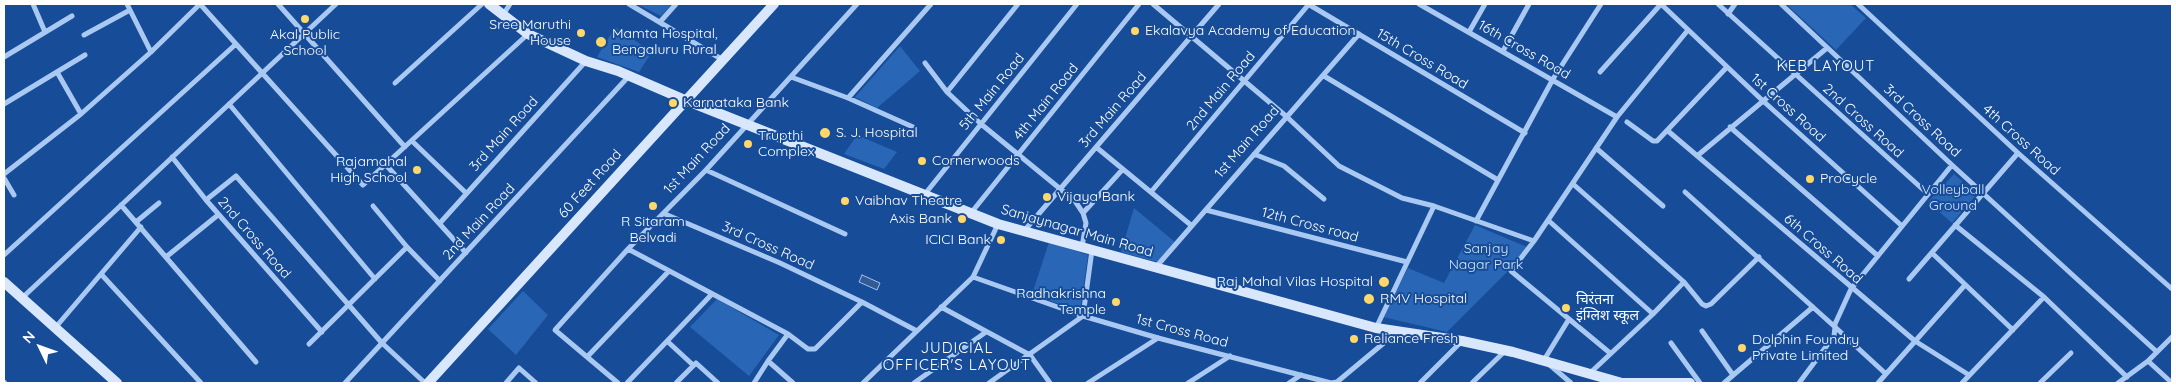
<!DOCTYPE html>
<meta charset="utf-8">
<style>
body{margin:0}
#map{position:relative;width:2176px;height:387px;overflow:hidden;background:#164c98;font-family:Quicksand,sans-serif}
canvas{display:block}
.frame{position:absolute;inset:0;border:5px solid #fff;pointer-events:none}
.north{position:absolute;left:15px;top:322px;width:50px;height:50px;-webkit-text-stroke:4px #164c98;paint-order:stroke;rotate:312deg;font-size:14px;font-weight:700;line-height:20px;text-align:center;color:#fff}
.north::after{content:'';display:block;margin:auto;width:18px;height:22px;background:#fff;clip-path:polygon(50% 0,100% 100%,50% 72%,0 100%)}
</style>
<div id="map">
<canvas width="2176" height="387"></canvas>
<div class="frame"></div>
<div class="north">N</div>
</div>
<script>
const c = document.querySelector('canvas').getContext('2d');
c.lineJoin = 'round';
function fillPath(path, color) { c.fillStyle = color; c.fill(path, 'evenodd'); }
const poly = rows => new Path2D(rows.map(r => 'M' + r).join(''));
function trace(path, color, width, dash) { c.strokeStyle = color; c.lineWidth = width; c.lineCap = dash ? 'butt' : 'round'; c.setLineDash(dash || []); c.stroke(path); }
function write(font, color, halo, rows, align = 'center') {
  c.font = font + ' Quicksand,"Noto Sans Devanagari",sans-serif'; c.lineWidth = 4; c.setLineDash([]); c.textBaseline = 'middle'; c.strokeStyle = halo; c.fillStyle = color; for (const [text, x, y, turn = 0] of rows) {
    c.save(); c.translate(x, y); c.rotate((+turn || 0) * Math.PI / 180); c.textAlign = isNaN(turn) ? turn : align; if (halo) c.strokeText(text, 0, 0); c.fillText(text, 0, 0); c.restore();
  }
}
fillPath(poly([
 [637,4,672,4,661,16],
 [1786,4,1850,4,1866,18,1836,50],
 [615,27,652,52,639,72,597,57],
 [900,46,920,71,877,108,855,97],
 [857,135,897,152,884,169,844,154],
 [1954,174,1977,194,1952,223,1928,202],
 [1134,208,1175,242,1157,262,1121,252],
 [1475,225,1527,247,1506,273,1447,332,1383,317,1408,268,1444,283],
 [1049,242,1088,255,1080,312,1032,294],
 [523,291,548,315,516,355,488,329],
 [717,299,779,335,749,376,690,327]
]), '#2a66b6');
const water = poly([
 [862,275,880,283,877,290,859,282,862,275]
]);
fillPath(water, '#335a92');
trace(water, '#9cc3f4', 1);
trace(poly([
 [33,4,45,32],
 [127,4,151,52],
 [200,4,363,185,528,34],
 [278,4,405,147],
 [629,4,723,60],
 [1153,4,1287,117,1339,166,1402,198,1434,206,1534,241],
 [1308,4,1525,133],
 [1419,4,1617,117],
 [1661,4,1762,100,1902,226],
 [1718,4,1928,194],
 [1781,4,1952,165,2157,352],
 [1858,4,2018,153,2172,289],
 [1728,14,1735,4],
 [503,15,510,4],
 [660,22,676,4],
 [1469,32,1485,4],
 [84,35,130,10],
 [1503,51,1529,4],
 [4,57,72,16],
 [925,63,947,92,981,124,1075,201,1083,213,1086,223,1082,247],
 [57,72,81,114],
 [1600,72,1661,4],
 [1324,76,1498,180],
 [791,77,848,98,913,127],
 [395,83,482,4],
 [947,92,1018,4],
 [848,98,931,4],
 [4,104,85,55],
 [229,104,375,279],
 [1627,122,1653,141,1657,141,1727,67],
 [1730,127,1878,256],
 [1668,131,1915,341,1969,375],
 [412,141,466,193],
 [1096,147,1192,226],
 [1596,148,1663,206],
 [1254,154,1284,166,1324,199],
 [1697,156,1827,48],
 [172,157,206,200,322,332],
 [386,165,466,253],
 [706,170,845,234],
 [4,174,81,114,151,52,200,4],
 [4,178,14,195],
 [1573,184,1684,282,1702,304,1706,306,1711,304,1759,257],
 [1151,192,1309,4],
 [1685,192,1835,327,1834,336,1799,383],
 [925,194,1077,4],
 [206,200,236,176,382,343,425,383],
 [121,205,256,362],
 [373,206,407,247,440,281],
 [1206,210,1407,262],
 [971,213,1139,4],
 [1083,213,1123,169],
 [665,214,780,263,862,302,917,331],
 [1476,221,1553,79,1601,4],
 [1549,221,1653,314],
 [136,222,159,203],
 [440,223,586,61],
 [1955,225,2044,297,2127,377],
 [1024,231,1219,4],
 [628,249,788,334],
 [1932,253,2013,330],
 [4,255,236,44],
 [166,257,218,215],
 [1156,267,1359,34],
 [101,274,201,383],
 [973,277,1083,316,1158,338,1331,383,1337,382,1397,332],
 [1909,279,2018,153],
 [22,298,336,4],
 [941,307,1030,355,1050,383],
 [1569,319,1544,360,1571,383],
 [55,328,141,227],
 [1376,328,1434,206],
 [1702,331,1733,375],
 [667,341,693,365],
 [1671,343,1700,383],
 [309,344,407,247],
 [1610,353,1511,271,1534,241,1617,117,1688,30],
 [587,357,669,271],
 [768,361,793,383],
 [2148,361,2172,383],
 [1589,374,1653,314,1684,282],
 [1886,374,1835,327,1835,324,1851,289,1952,165],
 [4,382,5,383],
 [345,383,629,76],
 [506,383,519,368,536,383],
 [618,383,555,330,628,249,706,170,857,4],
 [627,383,712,294],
 [676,383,696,363,718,383],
 [754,383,768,361,788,334,808,349,815,349,862,302],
 [863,383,973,277,998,224],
 [914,383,986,332],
 [989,383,1083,316,1092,250],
 [1088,383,1158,338],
 [1188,383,1230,356],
 [1289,383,1301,375],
 [1420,383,1462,341],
 [1472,383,1505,351],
 [1724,383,1813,307],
 [1878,383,1965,285],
 [1962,383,2044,297],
 [2040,383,2071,353],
 [2118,383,2148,361,2172,337]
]), '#aac9f2', 5);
trace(poly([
 [489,4,528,34,586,61,618,71,685,100,998,224,1376,328,1462,341,1513,352,1622,383,1690,383],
 [4,282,117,383],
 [428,383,774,4]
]), '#d8e7fc', 10);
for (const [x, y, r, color] of [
 [305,19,5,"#ffd76a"],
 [1135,31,5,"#ffd76a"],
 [581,33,5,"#ffd76a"],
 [601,42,6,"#ffd76a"],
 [673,103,5,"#ffd76a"],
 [825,133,6,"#ffd76a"],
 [748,144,5,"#ffd76a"],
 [922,161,5,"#ffd76a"],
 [417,170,5,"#ffd76a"],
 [1810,179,5,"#ffd76a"],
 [1047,197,5,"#ffd76a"],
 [845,201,5,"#ffd76a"],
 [653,206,5,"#ffd76a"],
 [962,219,5,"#ffd76a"],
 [1001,240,5,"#ffd76a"],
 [1384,282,6,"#ffd76a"],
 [1369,299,6,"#ffd76a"],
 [1116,302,5,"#ffd76a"],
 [1566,308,5,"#ffd76a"],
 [1354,339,5,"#ffd76a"],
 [1742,348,5,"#ffd76a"]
]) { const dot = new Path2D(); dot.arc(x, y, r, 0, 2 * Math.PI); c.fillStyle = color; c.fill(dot); trace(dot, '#164c98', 2); }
write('14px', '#fff', '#164c98', [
 ["Sree Maruthi",571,25,"right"],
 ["House",571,41,"right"],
 ["Ekalavya Academy of Education",1145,31],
 ["Mamta Hospital,",612,34],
 ["Bengaluru Rural",612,50],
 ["Akal Public",305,35,"center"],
 ["School",305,51,"center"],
 ["Karnataka Bank",683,103],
 ["S. J. Hospital",836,133],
 ["Trupthi",758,136],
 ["Complex",758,152],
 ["Cornerwoods",932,161],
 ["Rajamahal",407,162,"right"],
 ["High School",407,178,"right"],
 ["ProCycle",1820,179],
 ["Vijaya Bank",1057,197],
 ["Vaibhav Theatre",855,201],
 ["Axis Bank",952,219,"right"],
 ["R Sitaram",653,222,"center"],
 ["Belvadi",653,238,"center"],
 ["ICICI Bank",991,240,"right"],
 ["Raj Mahal Vilas Hospital",1373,282,"right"],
 ["Radhakrishna",1106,294,"right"],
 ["Temple",1106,310,"right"],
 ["RMV Hospital",1380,299],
 ["चिरंतना",1576,300],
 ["इंग्लिश स्कूल",1576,316],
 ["Reliance Fresh",1364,339],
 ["Dolphin Foundry",1752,340],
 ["Private Limited",1752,356]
], 'left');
write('14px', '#fff', '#164c98', [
 ["16th Cross Road",1524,50,30],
 ["15th Cross Road",1422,59,31],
 ["2nd Main Road",1221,91,-50],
 ["5th Main Road",992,92,-51],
 ["4th Main Road",1046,102,-51],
 ["1st Cross Road",1788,108,42],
 ["3rd Main Road",1113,110,-49],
 ["2nd Cross Road",1863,121,42],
 ["3rd Cross Road",1922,121,43],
 ["3rd Main Road",504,134,-48],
 ["4th Cross Road",2021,140,42],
 ["1st Main Road",1247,142,-49],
 ["1st Main Road",697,159,-47],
 ["60 Feet Road",590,184,-48],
 ["2nd Main Road",479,222,-47],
 ["12th Cross road",1310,225,15],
 ["Sanjaynagar Main Road",1077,231,16],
 ["2nd Cross Road",254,238,49],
 ["3rd Cross Road",768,246,24],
 ["6th Cross Road",1823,249,41],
 ["1st Cross Road",1182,331,15]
]);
write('14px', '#d1e4fc', '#164c98', [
 ["Volleyball",1953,190],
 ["Ground",1953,206],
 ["Sanjay",1486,249],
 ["Nagar Park",1486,265]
]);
c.letterSpacing = '1px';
write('15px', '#fff', '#164c98', [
 ["KEB LAYOUT",1826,66],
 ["JUDICIAL",957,348],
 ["OFFICER'S LAYOUT",957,365]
]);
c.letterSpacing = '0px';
</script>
